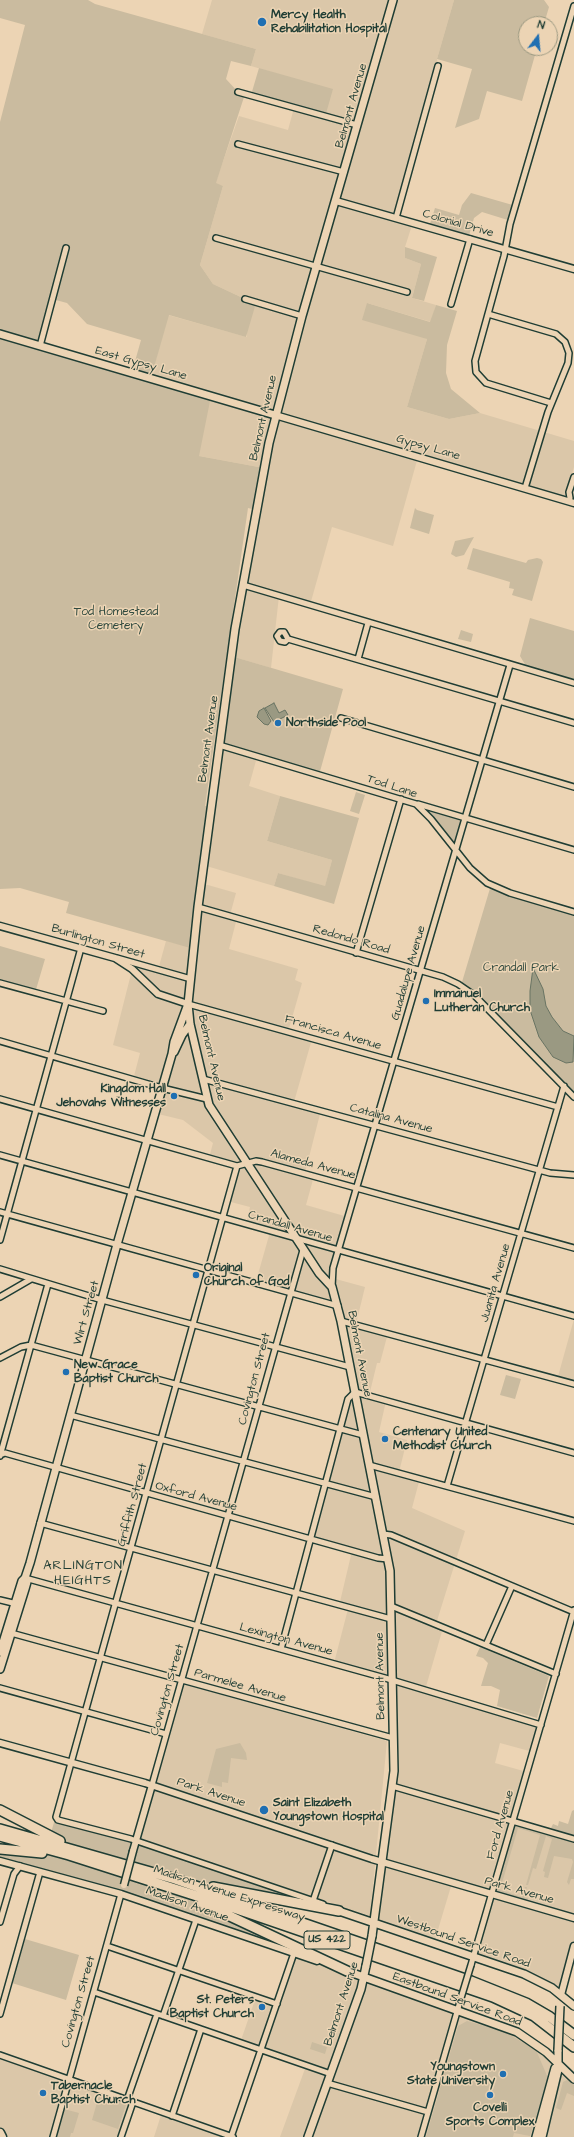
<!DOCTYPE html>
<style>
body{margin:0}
#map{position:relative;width:574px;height:2137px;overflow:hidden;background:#ecd4b4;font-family:"Architects Daughter",sans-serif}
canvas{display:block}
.north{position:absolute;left:518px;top:16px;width:40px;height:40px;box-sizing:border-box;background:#ecd4b4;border:1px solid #9a9881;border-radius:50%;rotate:16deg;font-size:11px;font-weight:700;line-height:16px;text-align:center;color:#1f3d34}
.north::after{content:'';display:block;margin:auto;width:14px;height:18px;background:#1f6fb2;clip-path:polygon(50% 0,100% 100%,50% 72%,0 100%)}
</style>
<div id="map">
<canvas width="574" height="2137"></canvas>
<div class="north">N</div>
</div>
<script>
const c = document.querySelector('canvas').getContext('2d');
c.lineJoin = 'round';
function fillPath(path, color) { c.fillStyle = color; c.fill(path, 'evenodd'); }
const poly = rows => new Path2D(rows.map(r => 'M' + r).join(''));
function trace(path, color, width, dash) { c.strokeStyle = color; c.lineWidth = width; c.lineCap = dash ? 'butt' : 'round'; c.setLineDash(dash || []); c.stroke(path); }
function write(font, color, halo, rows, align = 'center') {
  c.font = font + ' "Architects Daughter",sans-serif'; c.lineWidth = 3; c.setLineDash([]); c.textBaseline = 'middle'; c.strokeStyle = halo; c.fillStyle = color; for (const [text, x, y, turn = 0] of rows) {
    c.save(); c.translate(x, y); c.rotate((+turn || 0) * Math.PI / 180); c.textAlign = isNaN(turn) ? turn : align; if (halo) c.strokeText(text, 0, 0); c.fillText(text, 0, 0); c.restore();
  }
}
fillPath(poly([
 [212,0,454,0,437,59,438,66,396,217,413,222,405,247,405,258,421,264,412,298,436,305,431,322,367,303,427,339,407,407,449,419,480,413,574,441,574,467,564,500,418,457,393,546,332,527,310,605,279,596,271,668,231,656,264,468,199,456,151,378,168,315,247,337,245,299,213,284,200,265,223,186,215,184,239,116,288,130,294,108,333,90,251,66,256,49,202,34],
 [219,745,257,757,249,786,280,796,267,841,332,860,325,887,278,873,274,886,203,865],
 [201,883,236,893,230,915,237,918,229,949,298,969,295,980,302,983,288,1032,312,1039,294,1102,321,1110,305,1173,314,1176,306,1205,348,1217,332,1278,365,1287,356,1324,388,1333,380,1363,377,1363,369,1396,386,1401,379,1432,407,1440,399,1472,420,1478,412,1508,465,1531,436,1624,443,1628,425,1690,541,1725,533,1752,500,1743,495,1763,527,1772,513,1821,574,1839,574,1946,561,1995,552,1988,473,1956,491,1895,452,1883,434,1943,375,1922,392,1786,392,1680,334,1663,348,1609,339,1606,352,1551,311,1540,348,1399,355,1392,338,1307,255,1285,270,1232,246,1225,250,1207,227,1201,237,1166,209,1158,213,1143,183,1120,154,1113,161,1088,133,1080,140,1053,113,1045,132,970,115,958,158,970,166,941,194,948],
 [574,1319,574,1384,557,1380],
 [184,1684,387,1741,370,1916,140,1838],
 [294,1953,517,2032,574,2079,574,2137,280,2137,306,2066,240,2043,256,1997,277,2004],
 [0,2055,133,2102,122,2137,0,2137],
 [162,2112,233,2137,154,2137]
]), '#dbc7a9');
fillPath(poly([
 [0,0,88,0,95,4,256,49,251,66,231,61,226,79,238,92,245,94,216,183,223,186,200,265,213,284,245,299,256,303,246,337,169,315,151,378,211,396,199,456,264,468,256,510,248,508,205,806,211,807,194,949,66,913,69,902,20,888,0,889,0,122,25,25,0,18],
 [52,299,67,303,87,324,141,340,132,372,40,345],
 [454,0,544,0,549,7,544,24,526,24,526,48,537,48,522,101,487,91,479,119,455,128,472,69,437,59],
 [259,68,333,89,325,117,251,95],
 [471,193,516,206,511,221,482,212,474,218,468,239,429,227,435,208,459,215,462,205],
 [405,247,437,257,424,301,412,298,421,264,405,258],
 [367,303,430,322,436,305,457,311,447,345,446,373,451,389,480,413,449,419,407,407,427,339,362,320],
 [415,508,417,510,434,515,429,534,410,528],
 [474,537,464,555,456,557,451,554,455,541],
 [473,548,526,563,528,560,537,558,541,559,543,562,532,601,512,595,514,589,509,588,510,582,467,569],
 [530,618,574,631,574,679,526,666,520,656],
 [461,630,473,634,471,642,458,639],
 [231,656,343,689,319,775,219,745],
 [356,792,365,795,359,814,350,811],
 [280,796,359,818,334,904,274,886,278,873,325,886,332,860,267,841],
 [416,804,465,818,456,851],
 [491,885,574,912,574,1097,474,995,459,984,462,982],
 [0,946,45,959,35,993,0,983],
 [506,1375,521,1379,515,1399,500,1395],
 [480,1647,549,1676,537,1718,497,1706,500,1690,491,1686,481,1686,488,1663,483,1658,476,1656],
 [240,1743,246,1753,247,1760,231,1758,228,1783,222,1782,222,1787,207,1783,216,1749],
 [574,1810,574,1835,551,1828,553,1824,558,1826,559,1821,568,1824,572,1811],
 [55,1819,131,1839,313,1901,222,1889,175,1879,76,1849,50,1836],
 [515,1825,574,1842,574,1879,571,1879,569,1885,567,1882,573,1862,572,1859,554,1856,548,1878,544,1877,545,1872,543,1871,552,1839,546,1836,536,1869,533,1868,528,1885,526,1885,540,1835,518,1828,500,1890,522,1897,525,1887,527,1887,524,1897,528,1898,527,1901,496,1892],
 [0,1848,69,1855,167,1886,336,1965,121,1894,0,1861],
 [25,1939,79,1955,66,2000,12,1983],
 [467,2021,503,2031,536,2050,548,2078,530,2136,514,2133,513,2137,426,2137,458,2026],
 [312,2042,327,2047,325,2054,310,2049],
 [567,2080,574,2082,574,2096,567,2093,561,2110,556,2108,563,2082],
 [100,2092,126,2105,118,2129,92,2120],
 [64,2109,79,2113,73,2133,71,2133,70,2137,56,2137]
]), '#cabb9f');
const water = poly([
 [274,703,279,713,285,710,288,715,274,722,265,708,274,703],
 [264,708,271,721,268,725,264,724,257,717,259,711,264,708],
 [533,968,543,989,546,1006,552,1017,563,1031,574,1036,573,1062,566,1063,553,1057,539,1037,530,1010,530,991,533,968]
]);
fillPath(water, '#9a9982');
trace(water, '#697463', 1);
const minor = poly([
 [238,92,357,125],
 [238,144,344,172],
 [396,218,438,66],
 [216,238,407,292],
 [245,299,302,316],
 [451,304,470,239],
 [488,314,556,334,565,342,569,353,568,363,548,412,525,488],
 [40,346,66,248],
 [551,403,486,383,476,372,475,361,504,256,510,224,574,6],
 [570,498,569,492,574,477],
 [243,585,574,683],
 [288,639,284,632,280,632,277,636,280,641,285,642,288,639,574,723],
 [358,659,368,623],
 [341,718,574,787],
 [219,745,416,804,431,819,470,868,487,883,510,893,574,912],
 [418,804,574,850],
 [198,907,443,977,458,984,474,995,574,1097],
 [356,953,401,799],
 [117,958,191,979],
 [0,983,103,1011],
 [188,1004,558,1107],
 [0,1041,162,1088,207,1099],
 [203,1079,550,1173,574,1175],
 [0,1099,237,1166,256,1161,262,1162,574,1248],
 [0,1155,574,1316],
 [237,1166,56,1817,58,1820,131,1839,323,1904],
 [0,1212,338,1306],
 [0,1240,81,948],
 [0,1269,102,1300,350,1367],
 [332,1287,333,1268,510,665],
 [0,1297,31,1279],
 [341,1321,574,1384],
 [0,1358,21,1347,31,1345,363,1435],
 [70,1415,376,1497],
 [0,1455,5,1453,378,1558,388,1559],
 [0,1456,48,1284],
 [369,1465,574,1521],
 [447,1486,564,1086],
 [40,1523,391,1619],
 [383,1534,391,1535,574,1612],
 [25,1578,385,1678,541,1725],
 [0,1600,17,1604],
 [391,1606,556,1674],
 [11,1633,393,1738],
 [486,1645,512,1586],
 [281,1649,348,1399,355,1392,574,1453],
 [0,1688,166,1734],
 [152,1785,303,1250],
 [392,1786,574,1839],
 [313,1901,332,1845],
 [0,1922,14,1874,20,1866],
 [107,1946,277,2004],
 [471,1965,574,1610],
 [94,1992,331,2074],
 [0,2014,40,1872],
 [163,2016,196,1920],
 [0,2055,233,2137],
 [327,2083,428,2112],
 [127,2100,157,2014],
 [172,2116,201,2029],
 [53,2137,121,1894],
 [121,2137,133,2102],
 [231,2137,294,1953],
 [421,2137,461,1998]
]);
const tertiary = poly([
 [336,201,574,269],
 [275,415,574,503],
 [0,926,115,958,132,969,158,994,188,1004],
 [0,1743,145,1783,372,1859,574,1918],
 [133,1851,152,1785],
 [0,1861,121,1894,317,1961],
 [561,1995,574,1946]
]);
const secondary = poly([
 [0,334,275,415],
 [174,1052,182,1035,190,1024],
 [0,1652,22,1581,25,1578,30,1563,116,1248,172,1054,174,1042,188,1004],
 [0,1669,25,1589,27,1582,25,1578],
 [339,1911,524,1974,552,1988,574,2006],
 [372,1936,394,1771,390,1571,341,1321,332,1287,319,1273,209,1105,190,1024,188,1004,198,907,235,629,269,443,302,316,393,0],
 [347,1971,517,2032,546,2052,574,2079],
 [308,2137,361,1989,366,1966],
 [536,2137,555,2068],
 [542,2137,558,2070,558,2050]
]);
const primary = poly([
 [0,2133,2,2137]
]);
const motorway = poly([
 [0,1810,60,1841],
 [0,1829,175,1879,471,1981,526,2003,550,2017,574,2035],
 [0,1836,69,1855,228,1906,493,1997,534,2016,574,2047],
 [0,1849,42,1853],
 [213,1887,339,1911],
 [202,1903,347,1971]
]);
trace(minor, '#1f3d34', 8);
trace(tertiary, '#1f3d34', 9);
trace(secondary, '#1f3d34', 10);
trace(primary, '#1f3d34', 11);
trace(motorway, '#1f3d34', 12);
trace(minor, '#ecd4b4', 5);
trace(tertiary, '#ecd4b4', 6);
trace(secondary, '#ecd4b4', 7);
trace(primary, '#ecd4b4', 8);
trace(motorway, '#ecd4b4', 9);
const minorBridge = poly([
 [461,1998,471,1965]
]);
const tertiaryBridge = poly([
 [124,1885,133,1851]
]);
const secondaryBridge = poly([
 [366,1966,372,1936],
 [558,2050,560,2006]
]);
trace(minorBridge, '#1f3d34', 8, []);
trace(tertiaryBridge, '#1f3d34', 9, []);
trace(secondaryBridge, '#1f3d34', 10, []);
trace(minorBridge, '#ecd4b4', 5);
trace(tertiaryBridge, '#ecd4b4', 6);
trace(secondaryBridge, '#ecd4b4', 7);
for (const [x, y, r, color] of [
 [262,22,5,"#1f6fb2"],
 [278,723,4,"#1f6fb2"],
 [426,1001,4,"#1f6fb2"],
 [174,1096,4,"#1f6fb2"],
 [196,1275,4,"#1f6fb2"],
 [66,1372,4,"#1f6fb2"],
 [385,1439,4,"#1f6fb2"],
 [264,1810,5,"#1f6fb2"],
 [262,2007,4,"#1f6fb2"],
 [503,2074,4,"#1f6fb2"],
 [43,2093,4,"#1f6fb2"],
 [490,2095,4,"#1f6fb2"]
]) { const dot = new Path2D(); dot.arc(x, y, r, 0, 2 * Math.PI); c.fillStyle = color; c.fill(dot); trace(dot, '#ecd4b4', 1.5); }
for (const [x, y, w] of [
 [327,1940,46]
]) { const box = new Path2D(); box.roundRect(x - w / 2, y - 9, w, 18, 3); c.fillStyle = '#ecd4b4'; c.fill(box); trace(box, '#1f3d34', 1); }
write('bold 11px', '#1f3d34', null, [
 ["US 422",327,1940]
]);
write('bold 12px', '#1f3d34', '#ecd4b4', [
 ["Mercy Health",271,15],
 ["Rehabilitation Hospital",271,29],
 ["Northside Pool",286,723],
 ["Immanuel",434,994],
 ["Lutheran Church",434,1008],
 ["Kingdom Hall",166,1089,"right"],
 ["Jehovahs Witnesses",166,1103,"right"],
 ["Original",204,1268],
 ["Church of God",204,1282],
 ["New Grace",74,1365],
 ["Baptist Church",74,1379],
 ["Centenary United",393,1432],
 ["Methodist Church",393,1446],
 ["Saint Elizabeth",273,1803],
 ["Youngstown Hospital",273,1817],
 ["St. Peters",254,2000,"right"],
 ["Baptist Church",254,2014,"right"],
 ["Youngstown",495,2067,"right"],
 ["State University",495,2081,"right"],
 ["Tabernacle",51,2086],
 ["Baptist Church",51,2100],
 ["Covelli",490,2108,"center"],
 ["Sports Complex",490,2122,"center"]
], 'left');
write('12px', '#1f3d34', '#ecd4b4', [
 ["Belmont Avenue",352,106,-74],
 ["Colonial Drive",458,224,16],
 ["East Gypsy Lane",141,364,16],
 ["Belmont Avenue",264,418,-77],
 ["Gypsy Lane",428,448,16],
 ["Belmont Avenue",209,739,-82],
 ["Tod Lane",392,787,18],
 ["Redondo Road",351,940,16],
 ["Burlington Street",98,942,16],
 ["Guadalupe Avenue",409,973,-74],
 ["Francisca Avenue",333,1033,16],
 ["Belmont Avenue",211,1058,77],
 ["Catalina Avenue",391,1119,15],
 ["Alameda Avenue",313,1165,15],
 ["Crandall Avenue",290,1227,16],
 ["Juanita Avenue",496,1283,-74],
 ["Wirt Street",87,1313,-74],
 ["Belmont Avenue",359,1354,79],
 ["Covington Street",255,1379,-75],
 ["Oxford Avenue",196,1497,15],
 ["Griffith Street",133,1505,-75],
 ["Lexington Avenue",286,1640,15],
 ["Belmont Avenue",381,1676,-91],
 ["Parmelee Avenue",240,1686,16],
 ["Covington Street",168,1690,-74],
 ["Park Avenue",211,1793,18],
 ["Ford Avenue",501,1825,-74],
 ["Park Avenue",519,1891,16],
 ["Madison Avenue Expressway",229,1894,18],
 ["Madison Avenue",187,1905,19],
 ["Westbound Service Road",463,1942,19],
 ["Eastbound Service Road",457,2000,20],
 ["Covington Street",79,2002,-74],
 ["Belmont Avenue",342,2004,-72]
]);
write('12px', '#304a3f', '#ecd4b4', [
 ["Tod Homestead",116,612],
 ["Cemetery",116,626],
 ["Crandall Park",521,968]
]);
c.letterSpacing = '1px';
write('13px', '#1f3d34', '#ecd4b4', [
 ["ARLINGTON",83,1566],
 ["HEIGHTS",83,1581]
]);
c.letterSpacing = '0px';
</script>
